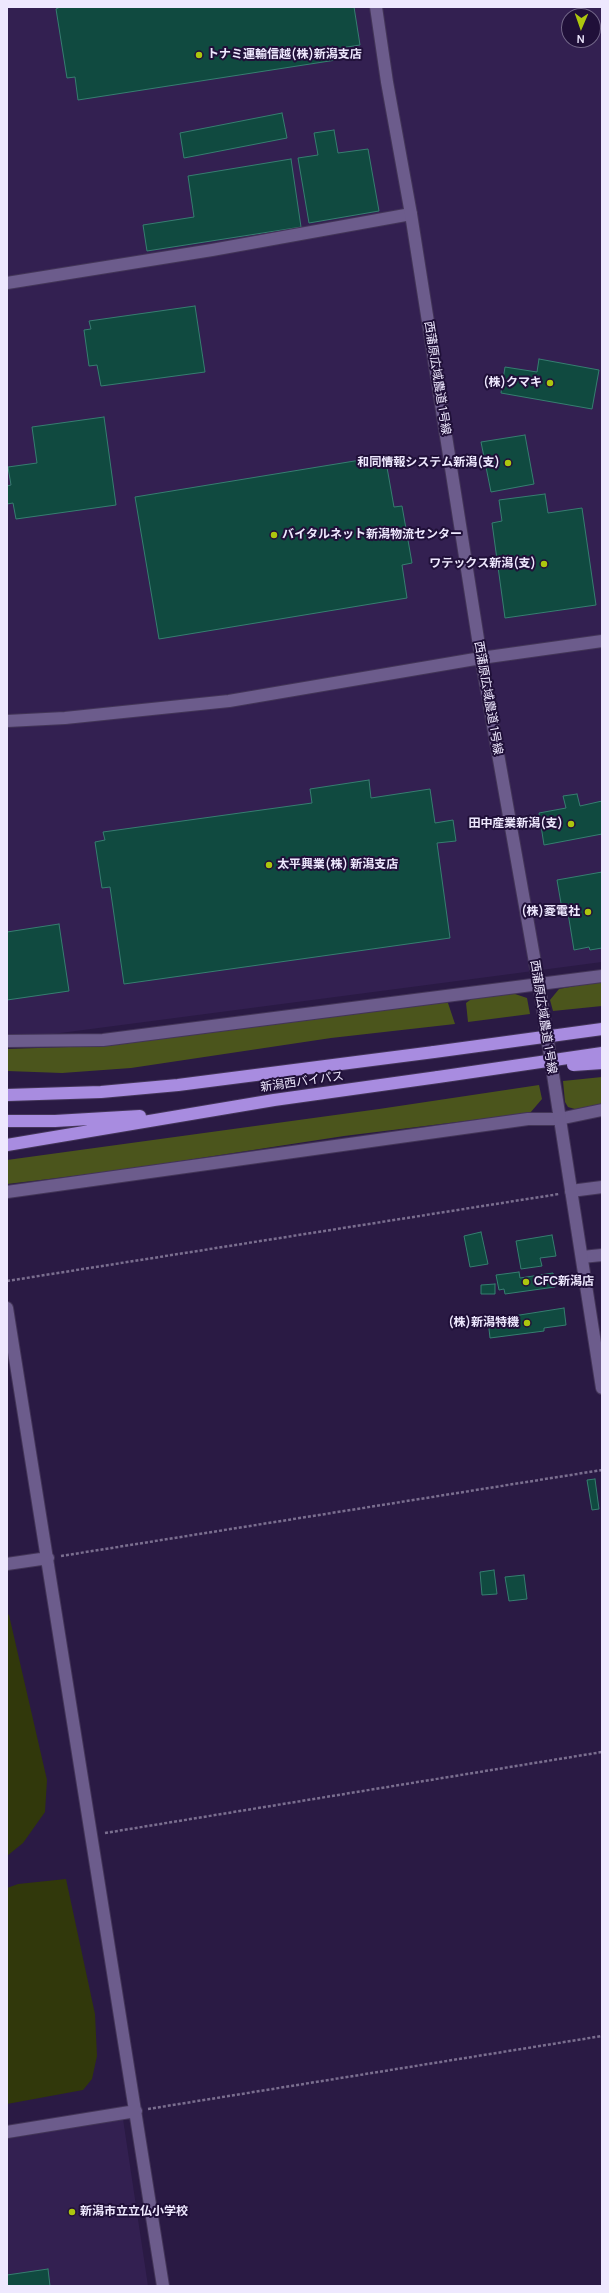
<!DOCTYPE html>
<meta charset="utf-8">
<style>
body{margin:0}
#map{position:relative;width:609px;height:2293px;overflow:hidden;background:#2a1a44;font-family:Manrope,sans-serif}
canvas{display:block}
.frame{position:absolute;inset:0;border:8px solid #eee8fe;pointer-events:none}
.north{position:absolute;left:561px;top:8px;width:40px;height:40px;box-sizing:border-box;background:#201039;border:1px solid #726688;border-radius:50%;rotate:182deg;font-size:11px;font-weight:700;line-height:16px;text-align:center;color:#eee8fe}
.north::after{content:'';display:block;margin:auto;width:14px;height:18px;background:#adc60e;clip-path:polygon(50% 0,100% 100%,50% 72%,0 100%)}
</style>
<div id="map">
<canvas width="609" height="2293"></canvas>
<div class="frame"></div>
<div class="north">N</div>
</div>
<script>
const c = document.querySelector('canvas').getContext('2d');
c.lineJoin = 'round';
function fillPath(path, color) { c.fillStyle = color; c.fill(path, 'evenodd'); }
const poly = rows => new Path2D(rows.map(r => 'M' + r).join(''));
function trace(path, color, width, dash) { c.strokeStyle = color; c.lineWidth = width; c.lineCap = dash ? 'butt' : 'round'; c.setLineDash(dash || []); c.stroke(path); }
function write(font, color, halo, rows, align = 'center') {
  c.font = font + ' Manrope,"Noto Sans JP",sans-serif'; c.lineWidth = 4; c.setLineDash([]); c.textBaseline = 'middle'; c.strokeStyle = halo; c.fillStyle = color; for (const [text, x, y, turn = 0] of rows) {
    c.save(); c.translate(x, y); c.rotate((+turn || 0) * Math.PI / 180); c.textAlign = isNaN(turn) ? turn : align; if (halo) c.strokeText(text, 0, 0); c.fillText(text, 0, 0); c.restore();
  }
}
fillPath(poly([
 [7,7,602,7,602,962,7,1040],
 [569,16,593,16,593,40,569,40],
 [123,2119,148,2286,7,2286,7,2139]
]), '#332051');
fillPath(poly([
 [7,1614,9,1615,47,1780,45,1812,23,1843,7,1856],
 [66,1879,95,2014,97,2056,92,2079,83,2090,7,2104,7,1888,18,1884]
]), '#31380b');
fillPath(poly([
 [602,981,602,1006,553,1011,550,1000,559,989],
 [509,992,527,998,530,1014,468,1022,466,1003,474,997],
 [447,1000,455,1024,331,1038,131,1068,62,1073,7,1071,7,1049,98,1046],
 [602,1077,602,1104,578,1110,568,1107,565,1102,563,1081],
 [539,1085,542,1099,530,1113,344,1136,116,1171,7,1184,7,1160,379,1109]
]), '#4b551c');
const building = poly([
 [60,7,354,7,360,45,334,49,336,60,78,100,75,77,67,78,56,9,60,7],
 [282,113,287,138,184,158,180,133,282,113],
 [334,130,338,153,368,149,379,211,309,223,298,158,318,155,314,133,334,130],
 [291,159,301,227,147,251,143,225,194,217,188,176,291,159],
 [195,306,205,372,101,386,97,365,89,366,84,330,91,329,89,321,195,306],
 [539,359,599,370,592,409,501,393,505,367,537,372,539,359],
 [104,417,116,505,16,519,13,503,7,504,7,486,11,485,8,467,37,463,32,427,104,417],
 [525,435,534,484,491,492,481,442,525,435],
 [385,456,394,507,402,506,412,563,402,565,407,598,159,639,135,497,385,456],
 [545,494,548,513,582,508,596,605,505,618,492,523,502,521,499,500,545,494],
 [369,780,371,798,430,789,435,823,453,820,456,841,437,843,450,938,124,984,110,887,102,888,95,842,105,840,103,832,312,803,310,789,369,780],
 [577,794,580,806,602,801,602,834,544,845,539,813,566,808,563,796,577,794],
 [602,872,602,948,590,950,589,947,574,950,568,913,579,911,578,906,562,909,557,880,602,872],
 [59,924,69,991,7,1000,7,932,59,924],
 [481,1232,488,1264,470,1267,464,1236,481,1232],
 [552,1235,556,1256,540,1258,542,1266,521,1269,516,1241,552,1235],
 [519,1272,520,1278,553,1273,555,1287,505,1294,504,1289,499,1290,496,1275,519,1272],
 [495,1284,495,1294,481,1294,481,1285,495,1284],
 [564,1308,566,1325,544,1328,544,1331,490,1338,488,1320,564,1308],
 [595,1479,599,1509,592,1510,587,1480,595,1479],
 [494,1570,497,1594,482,1595,480,1572,494,1570],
 [524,1575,527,1599,509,1601,505,1577,524,1575],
 [48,2269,50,2286,7,2286,7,2275,48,2269]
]);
fillPath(building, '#104a40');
trace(building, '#367e70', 1);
const minor = poly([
 [7,283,212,250,411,214],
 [7,1041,103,1040,602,976],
 [571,1191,602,1187],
 [7,1192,528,1119,559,1119,602,1110],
 [582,1257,602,1255],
 [7,1308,163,2286],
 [7,1564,48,1558],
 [7,2132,136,2111]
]);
const tertiary = poly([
 [376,7,387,82,411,214,481,658,539,985,602,1388],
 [7,721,65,718,229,701,481,658,602,641]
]);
const motorway = poly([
 [7,1095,101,1092,178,1085,434,1052],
 [7,1121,55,1121,140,1116],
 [7,1145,274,1100,438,1077]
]);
trace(minor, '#433558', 14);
trace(tertiary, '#433558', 14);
trace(motorway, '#433558', 14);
trace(poly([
 [7,1281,559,1194],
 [61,1556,602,1470],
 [105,1833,602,1752],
 [148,2109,602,2036]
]), '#7a6e8f', 2.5, [3, 2]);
trace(minor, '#6c5c8c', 12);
trace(tertiary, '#6c5c8c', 12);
trace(motorway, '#a88ce0', 12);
const motorwayBridge = poly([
 [434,1052,602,1029],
 [573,1065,602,1063],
 [438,1077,602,1053]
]);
trace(motorwayBridge, '#433558', 14, []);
trace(motorwayBridge, '#a88ce0', 12);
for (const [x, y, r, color] of [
 [199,55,4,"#adc60e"],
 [550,383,4,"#adc60e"],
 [508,463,4,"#adc60e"],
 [274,535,4,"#adc60e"],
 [544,564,4,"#adc60e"],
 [571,824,4,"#adc60e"],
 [269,865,4,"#adc60e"],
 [588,912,4,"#adc60e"],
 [526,1282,4,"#adc60e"],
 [527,1323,4,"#adc60e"],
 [72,2212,4,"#adc60e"]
]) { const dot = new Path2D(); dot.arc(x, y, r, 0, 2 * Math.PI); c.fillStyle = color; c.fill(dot); trace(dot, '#201039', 1.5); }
write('bold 12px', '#eee8fe', '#201039', [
 ["トナミ運輸信越(株)新潟支店",207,55,"left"],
 ["(株)クマキ",542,383],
 ["和同情報システム新潟(支)",500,463],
 ["バイタルネット新潟物流センター",282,535,"left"],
 ["ワテックス新潟(支)",536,564],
 ["田中産業新潟(支)",563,824],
 ["太平興業(株) 新潟支店",277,865,"left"],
 ["(株)菱電社",580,912],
 ["CFC新潟店",534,1282,"left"],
 ["(株)新潟特機",519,1323],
 ["新潟市立立仏小学校",80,2212,"left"]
], 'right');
write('12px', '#eee8fe', '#201039', [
 ["西蒲原広域農道 1号線",437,378,81],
 ["西蒲原広域農道 1号線",488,698,80],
 ["西蒲原広域農道 1号線",543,1017,81],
 ["新潟西バイパス",302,1082,-8]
]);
</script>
